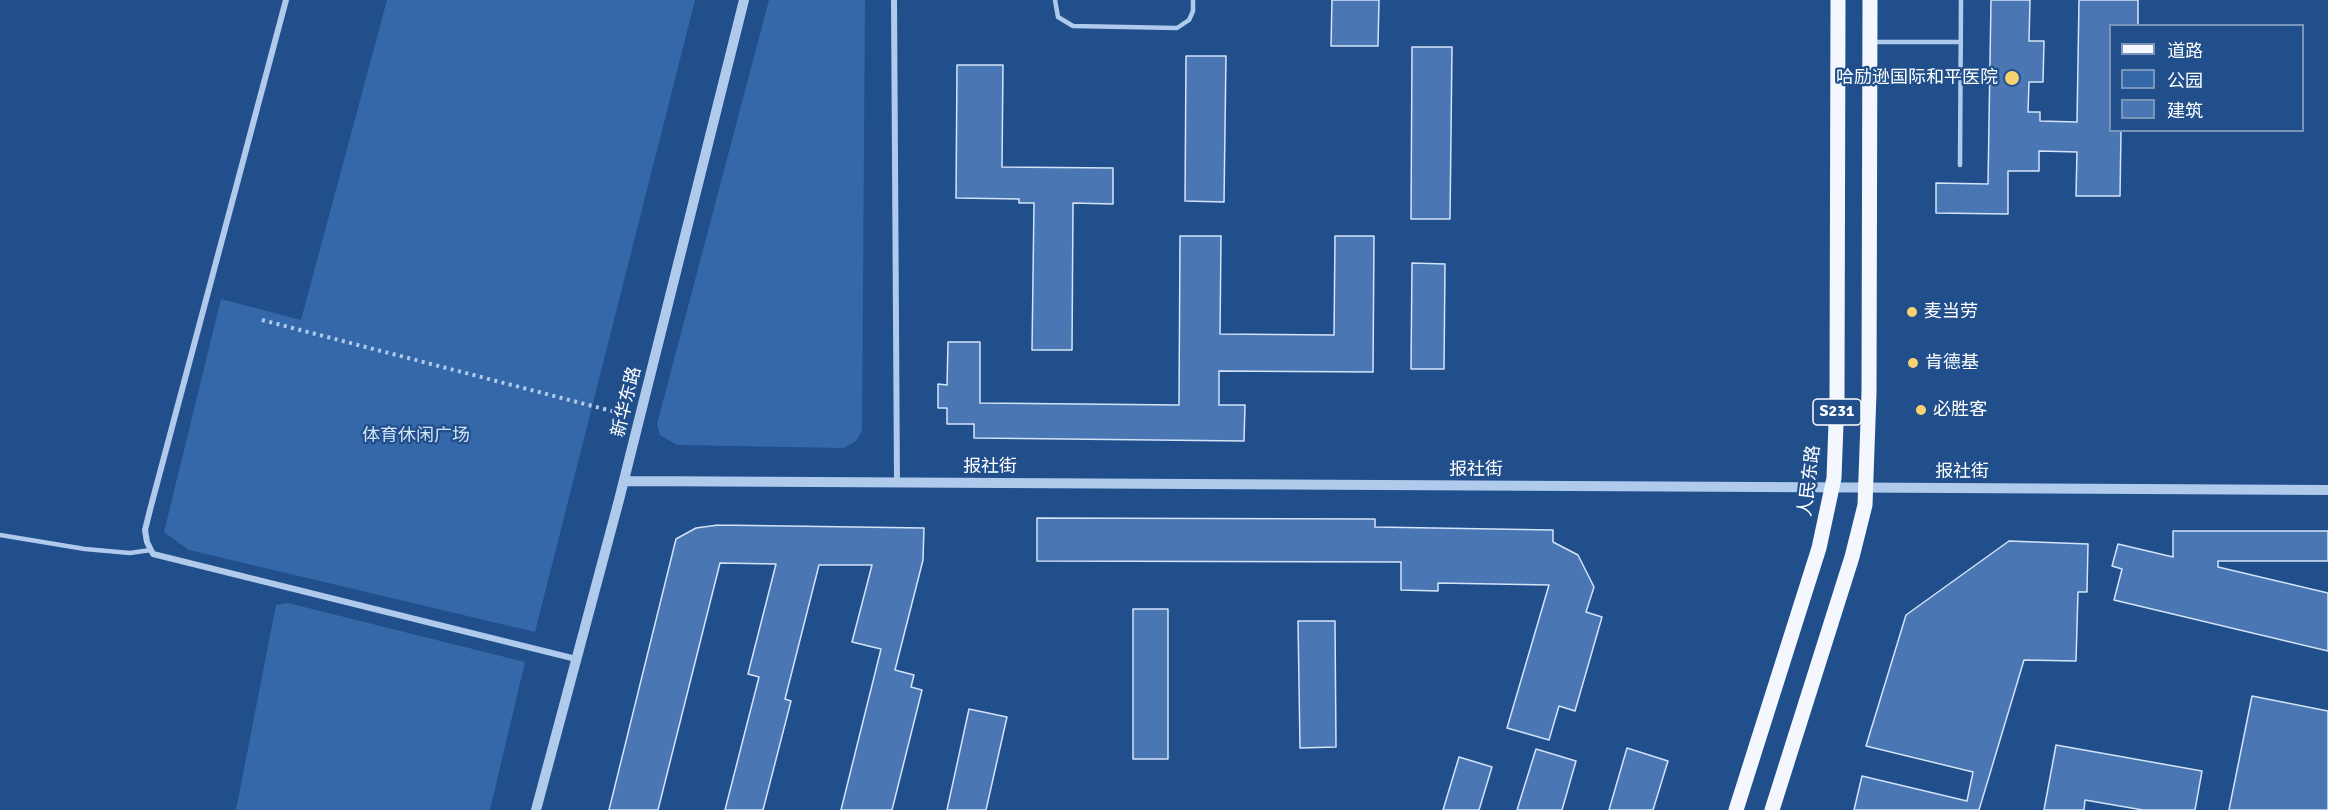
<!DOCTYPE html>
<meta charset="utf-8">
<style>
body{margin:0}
#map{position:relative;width:2328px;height:810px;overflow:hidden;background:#214f8c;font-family:Signika,"Noto Sans SC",sans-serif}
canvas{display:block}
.legend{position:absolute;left:2109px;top:24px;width:195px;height:108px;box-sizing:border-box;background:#214f8c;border:2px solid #7a95ba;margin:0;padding:8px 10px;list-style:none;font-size:18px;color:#fff}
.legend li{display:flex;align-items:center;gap:12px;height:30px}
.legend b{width:30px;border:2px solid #7a95ba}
</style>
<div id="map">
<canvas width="2328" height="810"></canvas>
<ul class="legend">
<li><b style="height:8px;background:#f4f8fe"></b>道路</li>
<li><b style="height:16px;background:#3568a9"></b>公园</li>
<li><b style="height:16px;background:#4a77b3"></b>建筑</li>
</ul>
</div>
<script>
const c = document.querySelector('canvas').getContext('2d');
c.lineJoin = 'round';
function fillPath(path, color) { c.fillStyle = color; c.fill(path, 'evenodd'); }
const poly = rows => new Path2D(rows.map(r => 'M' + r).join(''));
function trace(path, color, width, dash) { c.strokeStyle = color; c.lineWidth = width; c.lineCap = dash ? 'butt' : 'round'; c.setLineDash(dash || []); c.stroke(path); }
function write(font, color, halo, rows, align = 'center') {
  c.font = font + ' Signika,"Noto Sans SC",sans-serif'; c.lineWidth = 4.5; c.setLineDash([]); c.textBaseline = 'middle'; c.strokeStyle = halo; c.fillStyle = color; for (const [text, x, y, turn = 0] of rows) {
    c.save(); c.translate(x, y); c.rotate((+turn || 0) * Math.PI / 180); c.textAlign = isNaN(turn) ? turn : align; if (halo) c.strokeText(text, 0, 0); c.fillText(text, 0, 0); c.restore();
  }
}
fillPath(poly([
 [387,0,695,0,535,632,189,550,164,532,221,299,301,320],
 [769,0,865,0,862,431,856,441,844,448,677,445,660,435,657,424],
 [288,603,525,662,490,810,236,810,276,605]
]), '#3568a9');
const building = poly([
 [1332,0,1379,0,1378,46,1331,46,1332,0],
 [1991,0,2030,0,2029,41,2044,41,2043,82,2029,82,2028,112,2040,112,2040,121,2077,122,2079,0,2138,0,2138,26,2110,26,2110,130,2121,130,2120,196,2076,196,2077,152,2039,151,2039,171,2008,171,2008,214,1936,213,1936,183,1988,184,1991,0],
 [1412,47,1452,47,1450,219,1411,219,1412,47],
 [1186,56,1226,56,1224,202,1185,201,1186,56],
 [957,65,1003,65,1002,167,1113,168,1113,204,1073,203,1072,350,1032,350,1034,203,1019,203,1019,199,956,198,957,65],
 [1180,236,1221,236,1220,334,1334,335,1335,236,1374,236,1373,372,1219,371,1219,405,1245,405,1244,441,974,438,974,424,947,424,947,408,938,408,938,384,947,385,948,342,980,342,980,403,1179,405,1180,236],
 [1412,263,1445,264,1444,369,1411,369,1412,263],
 [1037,518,1375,519,1375,527,1553,530,1553,542,1578,555,1594,587,1586,612,1602,617,1575,711,1559,706,1549,740,1507,728,1549,585,1438,583,1438,591,1401,590,1401,562,1037,561,1037,518],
 [718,525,924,528,923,560,895,670,914,675,911,687,922,690,892,810,841,810,881,649,852,642,872,565,819,565,785,699,791,701,763,810,725,810,759,677,748,674,776,564,720,563,658,810,609,810,676,539,696,528,718,525],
 [2173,531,2328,531,2328,561,2218,561,2218,567,2328,593,2328,651,2114,600,2122,569,2112,566,2118,544,2173,557,2173,531],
 [2009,541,2088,544,2087,592,2078,592,2076,661,2024,660,1979,810,1854,810,1862,776,1967,801,1973,772,1866,746,1906,615,2009,541],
 [1133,609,1168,609,1168,759,1133,759,1133,609],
 [1298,621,1335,621,1336,747,1300,748,1298,621],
 [2252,696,2328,711,2328,810,2229,810,2252,696],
 [969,709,1007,717,986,810,947,810,969,709],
 [2056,745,2202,771,2195,810,2143,810,2085,800,2084,810,2044,810,2056,745],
 [1627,748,1668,761,1653,810,1609,810,1627,748],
 [1536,749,1576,761,1562,810,1517,810,1536,749],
 [1459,757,1492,767,1479,810,1443,810,1459,757]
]);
fillPath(building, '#4a77b3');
trace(building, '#d4e4f8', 1.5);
trace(poly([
 [262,320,627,415]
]), '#afcaeb', 4, [3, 4.5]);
trace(poly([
 [1055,0,1058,17,1073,26,1177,28,1189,20,1193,11,1193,0],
 [1873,42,1961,42],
 [1960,165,1961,0],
 [0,535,85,549,130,553,151,550]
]), '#afcaeb', 4.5);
trace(poly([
 [286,0,151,506,145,530,147,542,153,554,576,659],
 [894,0,897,483]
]), '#afcaeb', 6);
trace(poly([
 [624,481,2328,490],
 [536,810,619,500,744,0]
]), '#afcaeb', 10);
trace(poly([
 [1736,810,1819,548,1834,478,1837,397,1838,0],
 [1772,810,1852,557,1865,505,1869,393,1870,0]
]), '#f4f8fe', 15);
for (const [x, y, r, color] of [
 [2012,78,8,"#f8d270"],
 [1912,312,6,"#f8d270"],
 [1913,363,6,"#f8d270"],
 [1921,410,6,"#f8d270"]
]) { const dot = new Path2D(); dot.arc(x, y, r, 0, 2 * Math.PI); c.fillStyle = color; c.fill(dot); trace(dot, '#214f8c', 2); }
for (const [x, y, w] of [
 [1837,412,48]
]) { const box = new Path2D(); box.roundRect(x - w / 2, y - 13, w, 26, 4.5); c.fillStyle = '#214f8c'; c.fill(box); trace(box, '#fff', 1.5); }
write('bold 16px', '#fff', null, [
 ["S231",1837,412]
]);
write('18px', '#fff', '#214f8c', [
 ["哈励逊国际和平医院",1998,78,"right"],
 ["麦当劳",1924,312],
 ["肯德基",1925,363],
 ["必胜客",1933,410]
], 'left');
write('18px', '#fff', '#214f8c', [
 ["新华东路",627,402,-76],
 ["报社街",990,467],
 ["报社街",1476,470],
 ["报社街",1962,472],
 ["人民东路",1810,481,-83]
]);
write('18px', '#d4e4f8', '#214f8c', [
 ["体育休闲广场",416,436]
]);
</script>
